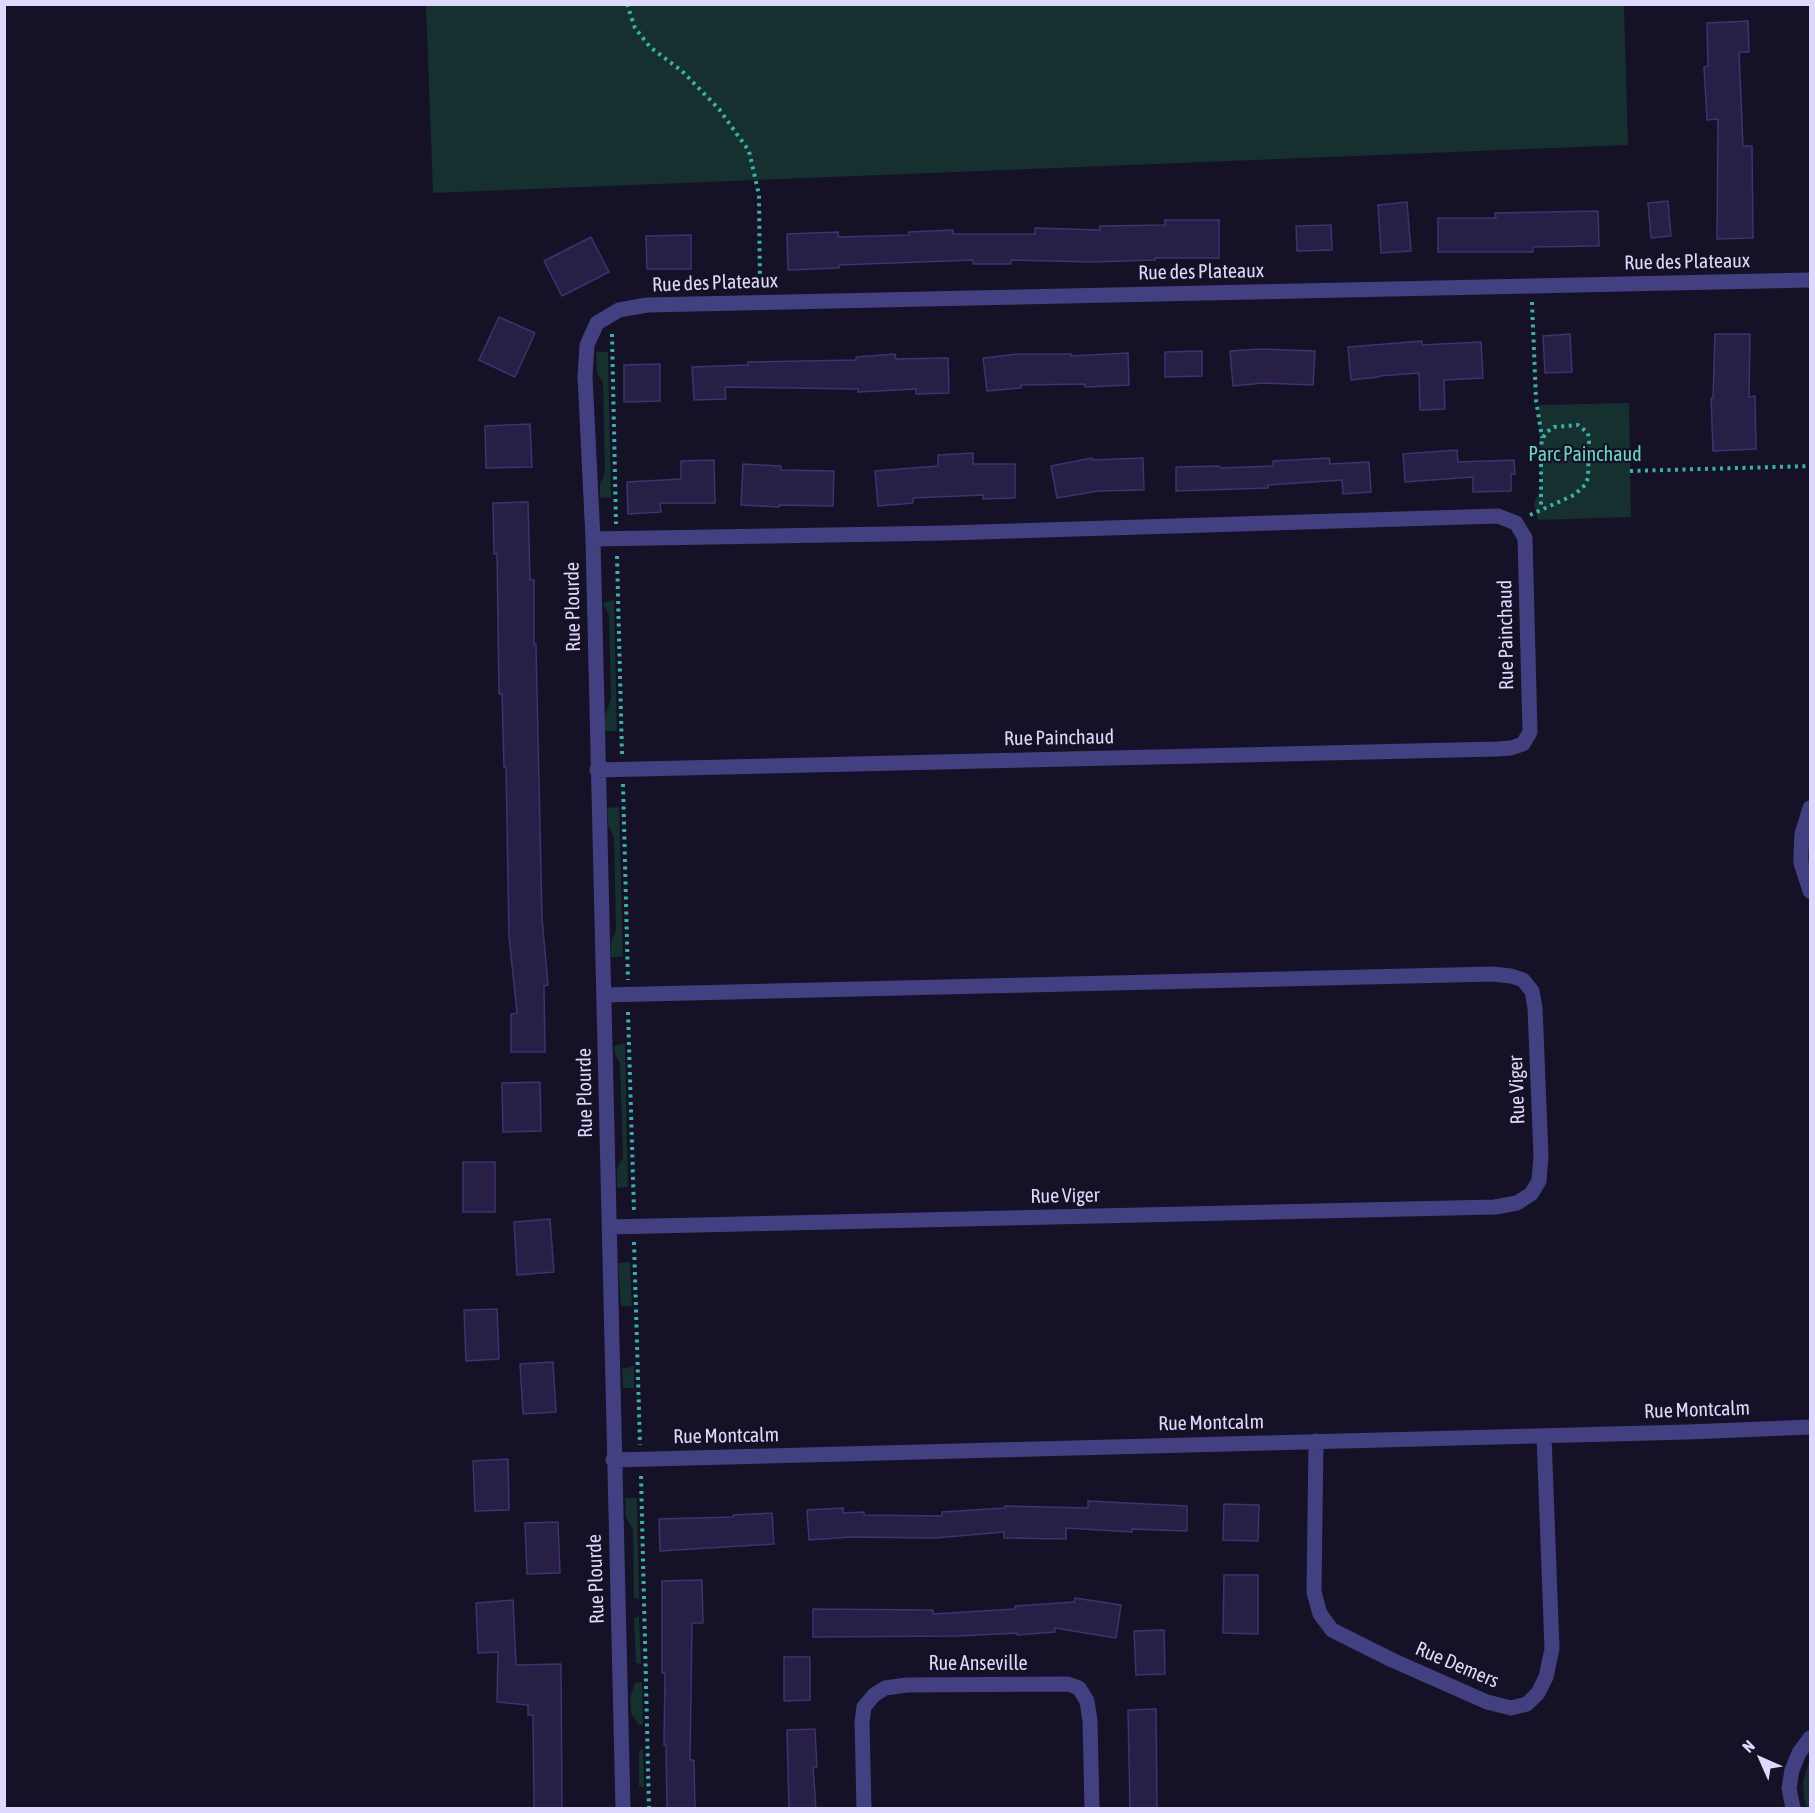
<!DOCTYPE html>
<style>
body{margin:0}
#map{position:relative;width:1815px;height:1813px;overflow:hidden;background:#151126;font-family:"Asap Condensed",sans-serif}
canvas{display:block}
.frame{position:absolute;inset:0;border:6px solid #ded9fc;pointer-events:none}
.north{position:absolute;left:1731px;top:1729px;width:60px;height:60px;-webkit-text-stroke:4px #151126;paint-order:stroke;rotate:315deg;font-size:16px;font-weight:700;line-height:24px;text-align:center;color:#ded9fc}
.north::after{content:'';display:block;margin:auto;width:21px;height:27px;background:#ded9fc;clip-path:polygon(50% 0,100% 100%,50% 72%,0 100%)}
</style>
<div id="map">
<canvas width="1815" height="1813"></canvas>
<div class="frame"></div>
<div class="north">N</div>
</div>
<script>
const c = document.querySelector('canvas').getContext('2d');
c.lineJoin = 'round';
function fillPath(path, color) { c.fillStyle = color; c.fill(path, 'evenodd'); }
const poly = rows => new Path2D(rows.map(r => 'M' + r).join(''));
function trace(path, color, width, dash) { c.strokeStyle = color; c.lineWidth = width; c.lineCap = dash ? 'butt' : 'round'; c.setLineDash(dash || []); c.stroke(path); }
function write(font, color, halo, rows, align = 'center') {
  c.font = font + ' "Asap Condensed",sans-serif'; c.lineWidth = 4.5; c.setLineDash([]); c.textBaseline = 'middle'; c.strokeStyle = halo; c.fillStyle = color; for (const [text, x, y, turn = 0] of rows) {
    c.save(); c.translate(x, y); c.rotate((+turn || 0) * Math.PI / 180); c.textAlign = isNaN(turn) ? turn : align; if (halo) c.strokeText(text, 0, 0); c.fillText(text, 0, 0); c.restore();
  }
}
fillPath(poly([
 [426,5,1624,5,1628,145,433,193],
 [596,352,608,352,611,497,600,498,600,484,605,473,603,383,597,373],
 [1629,403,1631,517,1538,520,1534,503,1541,488,1539,405],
 [614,600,617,731,605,731,605,715,611,699,609,615,603,603],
 [619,807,623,957,611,957,611,940,616,931,614,837,608,825,607,808],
 [625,1043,628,1187,617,1188,617,1169,623,1157,620,1064,615,1054,614,1046],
 [630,1262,632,1306,621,1306,618,1263],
 [634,1366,634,1388,623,1388,622,1369],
 [625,1498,637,1498,639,1599,634,1598,633,1530,626,1517],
 [639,1616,641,1664,636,1663,634,1618],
 [642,1682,643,1725,638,1724,631,1713,630,1698,635,1683],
 [643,1749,644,1788,639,1786,639,1751],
 [1810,1759,1810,1808,1807,1808,1804,1798,1803,1782]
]), '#15302f');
const building = poly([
 [1748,21,1749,52,1739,52,1743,146,1752,146,1753,238,1717,239,1718,119,1707,120,1704,67,1708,66,1707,23,1748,21],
 [1668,201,1671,236,1651,238,1648,203,1668,201],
 [1407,202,1411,251,1381,253,1378,205,1407,202],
 [1598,211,1599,246,1533,247,1533,252,1438,252,1438,218,1496,218,1495,213,1598,211],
 [1165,220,1219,220,1219,258,1155,258,1155,260,1092,262,1011,260,1011,264,973,264,973,260,839,265,839,268,788,270,787,234,838,232,838,237,909,235,909,232,953,230,953,234,1035,234,1035,228,1100,230,1100,226,1165,225,1165,220],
 [1331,225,1332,250,1297,251,1296,226,1331,225],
 [691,235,691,269,647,269,646,236,691,235],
 [591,237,609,272,562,296,544,261,591,237],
 [499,317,535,333,515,377,479,360,499,317],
 [1570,334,1572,372,1545,373,1543,336,1570,334],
 [1715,334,1750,334,1749,397,1755,396,1756,449,1713,451,1711,398,1713,398,1715,334],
 [1422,341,1422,345,1481,342,1483,378,1444,380,1445,409,1420,410,1419,373,1379,376,1379,377,1351,380,1348,347,1422,341],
 [1260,349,1315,351,1313,385,1263,383,1233,386,1230,351,1260,349],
 [1202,351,1202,376,1165,377,1165,352,1202,351],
 [1128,353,1129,385,1085,387,1085,384,1021,385,1021,388,987,391,983,358,1018,354,1071,354,1071,356,1128,353],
 [895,354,896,359,948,358,949,393,916,394,916,389,858,392,858,389,725,387,726,399,694,400,692,367,748,365,748,362,856,360,856,357,895,354],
 [660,364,660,401,624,402,624,365,660,364],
 [530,424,532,467,486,468,485,426,530,424],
 [1457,450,1458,462,1514,460,1515,474,1511,474,1511,491,1473,492,1473,477,1405,482,1403,454,1457,450],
 [973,453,973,464,1015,464,1015,498,983,499,983,495,913,498,913,503,878,506,875,471,938,466,938,455,973,453],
 [1092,458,1093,460,1143,458,1144,490,1098,491,1057,498,1051,466,1092,458],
 [1329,458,1330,464,1369,462,1371,492,1343,494,1342,480,1268,485,1268,488,1176,491,1176,467,1219,466,1220,468,1273,466,1273,461,1329,458],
 [714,460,715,503,660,503,661,512,628,514,627,482,681,479,681,461,714,460],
 [743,464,781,466,781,470,834,471,833,506,779,505,779,507,741,505,743,464],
 [528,502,530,580,534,580,534,644,536,644,537,692,542,918,548,985,544,986,545,1052,511,1052,511,1014,517,1013,509,936,506,767,504,767,502,694,499,694,497,554,494,554,493,503,528,502],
 [540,1082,541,1131,503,1132,502,1083,540,1082],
 [463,1162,495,1162,495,1212,463,1212,463,1162],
 [550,1219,554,1272,517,1275,514,1222,550,1219],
 [497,1309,499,1359,466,1361,464,1310,497,1309],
 [553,1362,556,1412,523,1414,520,1364,553,1362],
 [508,1459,509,1510,475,1511,473,1461,508,1459],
 [1088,1501,1187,1506,1187,1531,1132,1529,1132,1532,1066,1528,1066,1539,1004,1538,1004,1532,935,1538,851,1537,809,1540,807,1510,843,1508,843,1513,864,1512,864,1515,942,1516,942,1512,1005,1508,1005,1506,1088,1508,1088,1501],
 [1224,1504,1259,1505,1258,1541,1223,1540,1224,1504],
 [772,1513,774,1544,660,1551,659,1519,733,1517,733,1515,772,1513],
 [558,1522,560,1573,527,1574,525,1523,558,1522],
 [1224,1575,1258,1575,1258,1634,1223,1633,1224,1575],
 [702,1580,703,1623,692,1623,690,1760,694,1760,695,1809,667,1809,666,1745,664,1745,665,1673,662,1673,662,1581,702,1580],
 [1075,1598,1121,1605,1116,1638,1055,1628,1055,1632,1017,1635,1017,1633,959,1636,813,1637,813,1609,933,1610,933,1614,1015,1609,1015,1606,1074,1602,1075,1598],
 [513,1600,516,1665,561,1664,562,1809,534,1809,533,1715,528,1715,528,1705,497,1702,498,1652,478,1653,476,1603,513,1600],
 [1164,1630,1165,1674,1136,1675,1134,1631,1164,1630],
 [784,1657,810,1657,810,1700,784,1701,784,1657],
 [1156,1709,1157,1809,1130,1809,1128,1710,1156,1709],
 [815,1729,817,1767,813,1767,816,1809,789,1809,787,1730,815,1729]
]);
fillPath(building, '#271f46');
trace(building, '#403270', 1.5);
trace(poly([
 [627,4,635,28,650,47,682,71,719,109,749,151,759,195,760,287],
 [1532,302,1536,400,1542,438],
 [612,334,616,524],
 [1630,471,1810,466],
 [1530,515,1574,495,1585,485,1588,478,1589,441,1588,433,1578,425,1554,427,1547,432,1542,439,1541,447,1541,509],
 [617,556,622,755],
 [623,784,628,980],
 [628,1012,634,1211],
 [634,1242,640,1445],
 [641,1476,649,1808]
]), '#39b1ab', 4, [3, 4.5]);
trace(poly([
 [593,539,947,533,1498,516,1516,523,1525,538,1530,732,1523,744,1511,748,1497,749,597,770],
 [1810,808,1802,834,1801,853,1801,863,1810,891],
 [604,995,1493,974,1511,976,1523,980,1532,991,1535,1008,1541,1155,1539,1181,1531,1194,1517,1203,1495,1207,609,1227],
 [1316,1441,1314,1592,1320,1614,1332,1630,1392,1660,1487,1702,1511,1708,1527,1704,1538,1693,1546,1677,1552,1649,1544,1436],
 [613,1460,1688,1432,1810,1427],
 [623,1808,593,539,585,376,587,345,597,323,619,310,647,305,1810,280],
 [864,1808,862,1722,864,1707,874,1695,885,1688,907,1685,1068,1684,1079,1688,1087,1701,1090,1721,1092,1808],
 [1793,1808,1789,1788,1792,1770,1799,1753,1810,1738]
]), '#434082', 15);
write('20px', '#ded9fc', '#151126', [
 ["Rue des Plateaux",1687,262,-1],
 ["Rue des Plateaux",1201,272,-1],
 ["Rue des Plateaux",715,283,-2],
 ["Rue Plourde",573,607,-91],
 ["Rue Painchaud",1506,635,-91],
 ["Rue Painchaud",1059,738,-1],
 ["Rue Viger",1517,1090,-92],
 ["Rue Plourde",585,1093,-91],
 ["Rue Viger",1065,1196,-1],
 ["Rue Montcalm",1697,1410,-2],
 ["Rue Montcalm",1211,1423,-1],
 ["Rue Montcalm",726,1436,-1],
 ["Rue Plourde",596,1579,-92],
 ["Rue Anseville",978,1664],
 ["Rue Demers",1457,1665,23]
]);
write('20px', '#6ad8be', '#151126', [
 ["Parc Painchaud",1585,455]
]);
</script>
